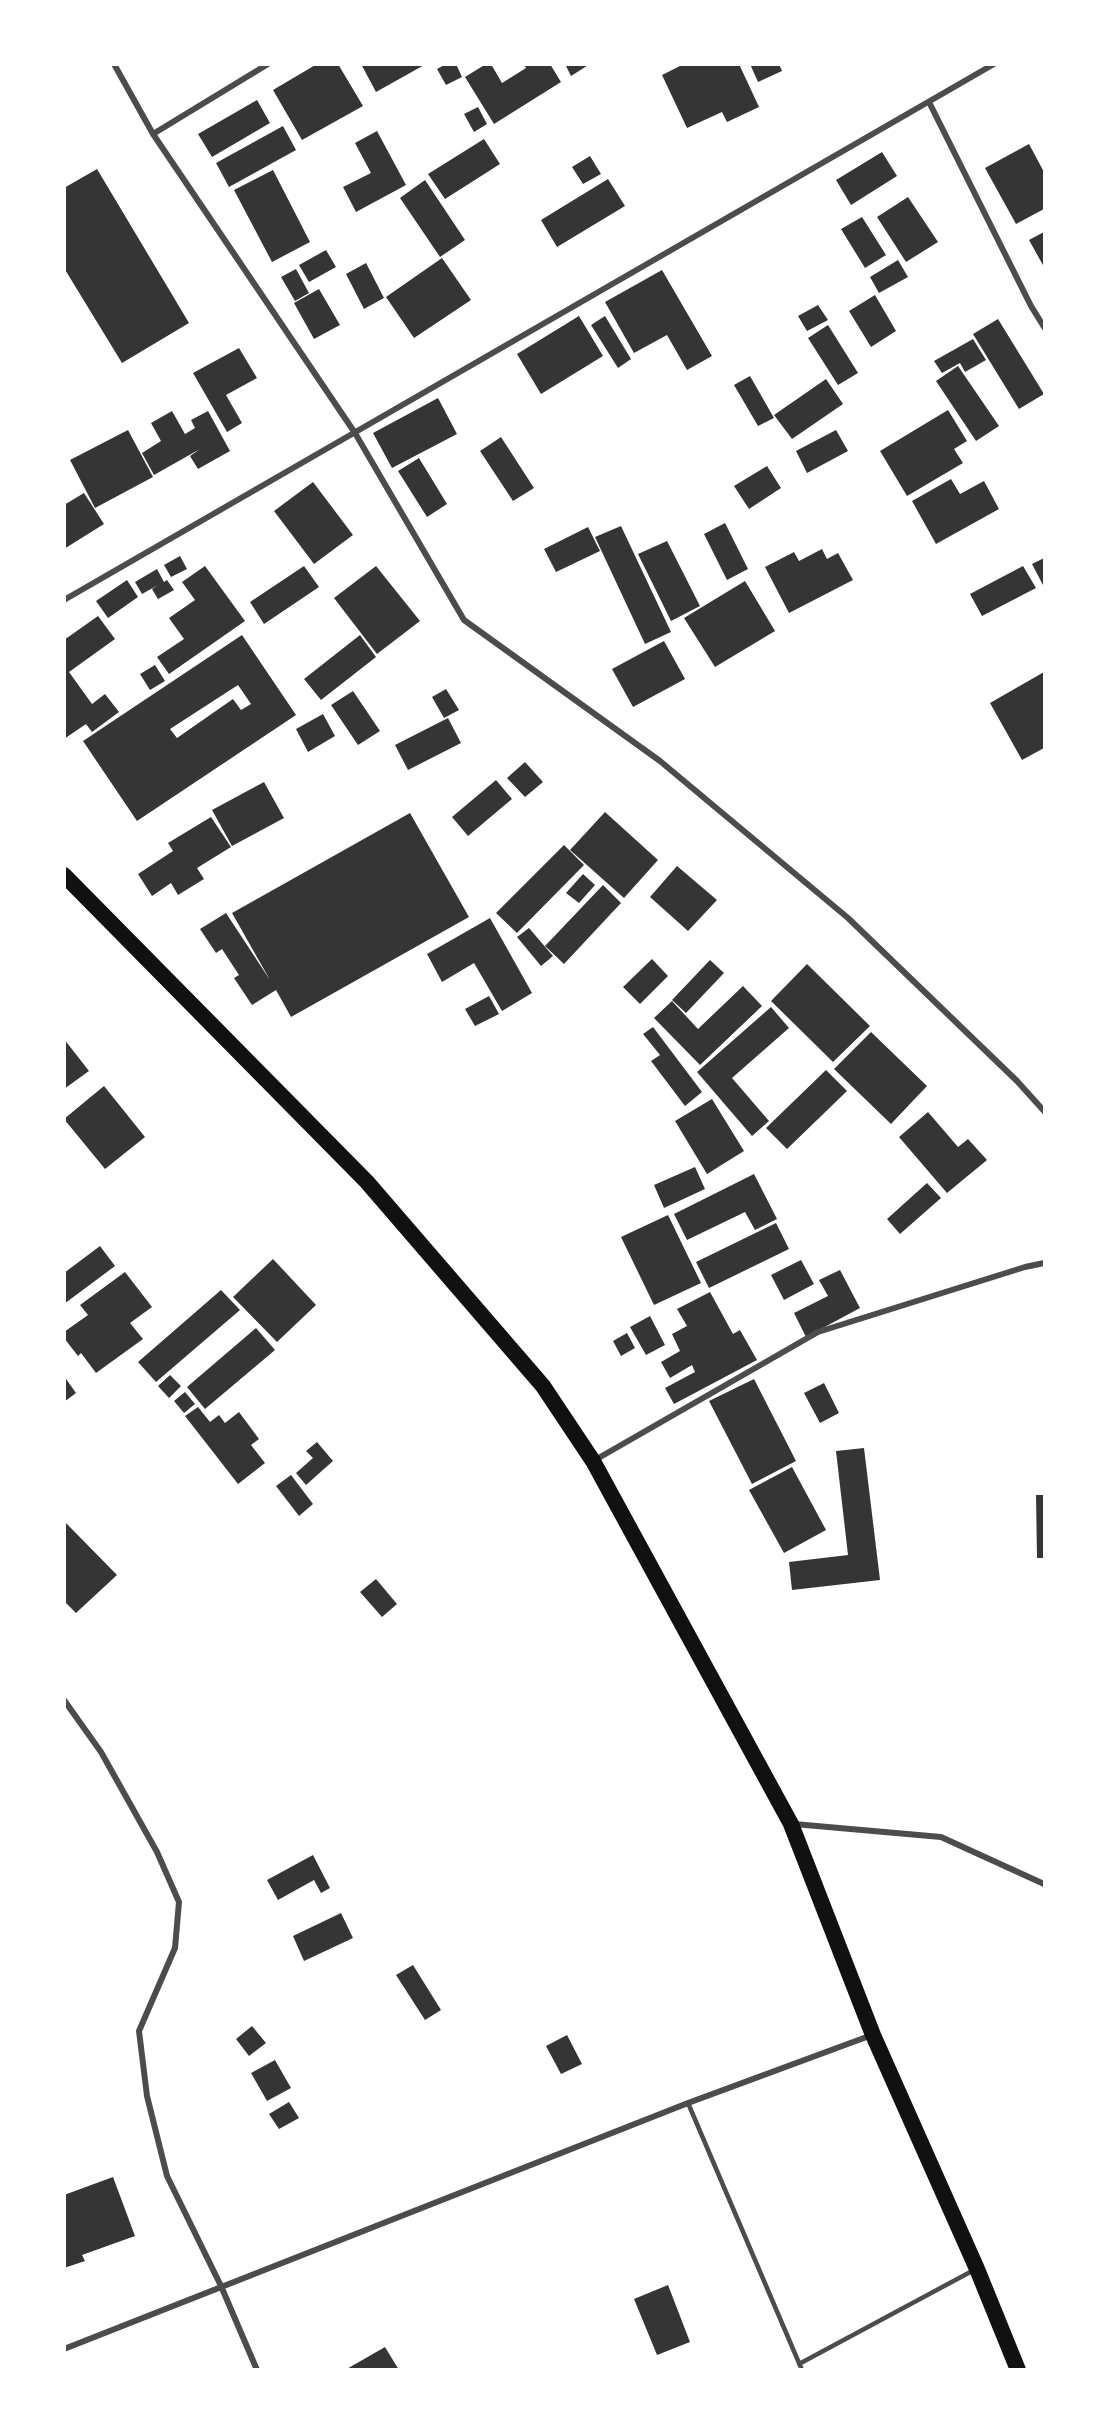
<!DOCTYPE html>
<style>
body{margin:0}
#map{position:relative;width:1109px;height:2434px;overflow:hidden;background:#fff;font-family:"Noto Sans",sans-serif}
canvas{display:block}
.frame{position:absolute;inset:0;border:66px solid #fff;pointer-events:none}
</style>
<div id="map">
<canvas width="1109" height="2434"></canvas>
<div class="frame"></div>
</div>
<script>
const c = document.querySelector('canvas').getContext('2d');
c.lineJoin = 'round';
function fillPath(path, color) { c.fillStyle = color; c.fill(path, 'evenodd'); }
const poly = rows => new Path2D(rows.map(r => 'M' + r).join(''));
function trace(path, color, width, dash) { c.strokeStyle = color; c.lineWidth = width; c.lineCap = dash ? 'butt' : 'round'; c.setLineDash(dash || []); c.stroke(path); }
fillPath(poly([
 [317,64,338,64,363,106,302,140,273,90],
 [361,64,426,64,376,92],
 [446,64,456,64,462,77,446,85,437,69],
 [486,64,491,64,502,83,526,68,524,64,550,64,561,82,494,124,465,77],
 [565,64,590,64,571,76],
 [684,64,739,64,759,107,727,122,722,112,687,128,662,75],
 [750,64,779,64,782,71,758,82],
 [257,100,270,123,212,157,198,134],
 [478,107,487,124,474,132,464,114],
 [283,126,296,150,229,187,216,163],
 [377,131,406,185,356,212,343,187,371,173,355,143],
 [484,139,500,164,445,199,428,174],
 [1029,144,1044,172,1044,209,1016,224,985,168],
 [882,152,897,176,851,205,836,180],
 [590,156,601,174,583,184,572,167],
 [97,169,189,323,122,363,64,268,64,188],
 [273,170,310,242,272,262,234,190],
 [608,179,625,206,557,247,541,220],
 [425,180,465,240,440,257,400,198],
 [908,197,938,242,906,262,877,217],
 [862,217,886,255,865,268,841,229],
 [1044,232,1044,267,1029,240],
 [326,250,336,267,309,282,299,265],
 [442,258,471,300,414,338,386,297],
 [898,260,908,277,879,293,870,277],
 [366,263,384,298,364,309,346,274],
 [296,269,309,293,295,301,281,277],
 [662,270,712,356,687,370,667,335,634,353,605,302],
 [319,289,340,325,314,339,294,303],
 [875,295,896,331,871,347,849,311],
 [818,305,828,320,807,331,798,316],
 [579,316,603,356,541,394,517,354],
 [605,316,631,359,618,368,591,325],
 [998,319,1044,394,1019,409,973,334],
 [828,325,858,373,838,385,808,338],
 [973,339,986,360,965,372,960,363,942,373,934,361],
 [239,348,257,378,226,395,242,423,227,432,193,373],
 [958,366,999,426,976,441,936,381],
 [750,376,774,418,758,426,734,385],
 [826,379,843,404,792,439,774,415],
 [438,398,457,434,392,468,373,433],
 [948,410,967,441,954,449,963,463,907,496,880,451],
 [172,411,185,434,195,428,191,420,208,411,230,451,198,469,190,456,200,449,154,475,142,453,161,441,151,423],
 [128,430,153,477,95,508,70,460],
 [836,430,848,451,807,473,796,451],
 [501,437,534,488,513,501,480,451],
 [419,458,447,504,427,517,398,471],
 [767,466,781,488,749,509,734,486],
 [951,479,960,494,984,481,999,509,936,544,912,501],
 [313,482,353,535,314,564,274,511],
 [84,493,104,524,64,549,64,505],
 [725,523,748,569,727,580,704,534],
 [621,526,671,632,645,644,595,537],
 [588,527,600,551,556,572,544,549],
 [667,541,700,606,671,621,638,554],
 [822,549,827,559,838,553,853,580,789,613,765,567,794,552,799,561],
 [180,556,187,569,171,577,164,565],
 [1044,558,1044,587,1032,564],
 [205,566,245,621,169,674,157,657,184,639,169,618,195,600,182,582],
 [304,566,319,587,264,624,250,602],
 [376,566,420,621,377,654,334,598],
 [1023,566,1036,588,982,616,970,594],
 [157,569,164,582,167,580,174,590,158,599,152,589,158,585,142,594,135,582],
 [127,580,138,597,108,618,96,601],
 [745,581,775,631,715,667,684,618],
 [98,616,115,639,69,672,92,704,105,694,119,712,92,732,86,724,64,739,64,640],
 [242,635,296,715,137,821,83,741],
 [238,685,251,704,241,710,233,699,177,738,170,729],
 [360,635,376,657,321,700,304,679],
 [664,641,685,679,633,707,612,669],
 [155,665,165,681,150,690,140,674],
 [1044,672,1044,748,1022,760,990,703],
 [446,689,459,710,444,718,432,697],
 [353,691,380,731,358,745,331,705],
 [323,714,335,736,308,752,296,729],
 [448,718,461,743,408,770,395,745],
 [525,762,543,782,525,797,507,778],
 [496,780,512,799,468,836,452,817],
 [264,782,284,818,232,846,212,810],
 [605,812,658,860,624,898,570,850],
 [410,813,469,917,291,1017,276,990,252,1005,234,978,239,975,222,949,216,953,200,929,226,913,270,980,232,913],
 [211,817,231,847,197,868,204,879,178,895,171,883,152,896,138,874,173,851,168,843],
 [564,845,584,865,517,933,496,913],
 [677,866,717,900,688,931,650,897],
 [583,874,595,885,579,903,566,893],
 [603,885,621,903,564,964,545,946],
 [490,918,532,993,502,1011,474,963,442,982,427,954],
 [529,928,553,956,541,966,517,937],
 [652,959,668,976,640,1004,623,987],
 [710,960,724,973,686,1013,672,1000],
 [807,964,870,1026,833,1062,771,1001],
 [743,986,762,1006,700,1065,654,1018,672,1001,698,1029],
 [489,996,499,1014,475,1026,465,1009],
 [771,1007,789,1028,732,1078,769,1121,752,1136,697,1072],
 [653,1027,702,1092,685,1106,651,1061,660,1055,643,1034],
 [871,1032,927,1086,891,1124,834,1069],
 [64,1039,89,1071,64,1089],
 [826,1070,847,1091,787,1149,766,1128],
 [104,1086,145,1137,105,1169,64,1119],
 [712,1099,744,1151,707,1174,675,1121],
 [928,1112,958,1147,968,1139,987,1160,947,1193,899,1137],
 [695,1167,705,1189,664,1208,654,1185],
 [754,1174,777,1219,755,1230,745,1212,687,1240,674,1214],
 [927,1183,941,1198,900,1234,887,1219],
 [668,1215,701,1283,654,1305,621,1237],
 [776,1223,789,1249,709,1288,696,1262],
 [100,1246,115,1266,64,1304,64,1273],
 [273,1259,316,1305,277,1342,233,1297],
 [801,1260,814,1284,784,1300,771,1275],
 [840,1270,860,1308,806,1337,794,1313,828,1296,819,1280],
 [125,1272,152,1307,130,1323,143,1339,96,1373,81,1353,78,1356,64,1338,64,1332,88,1315,80,1305],
 [221,1290,240,1310,156,1382,138,1362],
 [710,1292,733,1334,740,1330,757,1360,674,1404,665,1388,695,1372,692,1365,670,1378,661,1362,680,1351,672,1334,687,1326,677,1309],
 [650,1316,665,1345,646,1355,630,1327],
 [256,1328,275,1350,205,1409,187,1387],
 [627,1333,635,1348,621,1356,613,1341],
 [170,1375,181,1386,169,1398,158,1386],
 [64,1376,76,1393,64,1402],
 [754,1379,796,1461,752,1484,709,1401],
 [824,1383,839,1413,820,1423,804,1393],
 [185,1392,195,1404,184,1413,174,1401],
 [198,1407,210,1422,219,1415,225,1423,239,1412,259,1439,251,1445,265,1463,238,1484,185,1416],
 [317,1442,333,1461,306,1485,296,1473,313,1458,306,1451],
 [864,1448,880,1580,792,1590,789,1562,848,1555,836,1451],
 [792,1467,826,1530,784,1553,749,1490],
 [291,1475,313,1504,299,1516,276,1486],
 [1036,1495,1044,1495,1044,1558,1037,1558],
 [64,1521,117,1575,76,1613,64,1601],
 [376,1579,397,1604,382,1617,360,1592],
 [313,1855,330,1888,321,1893,314,1880,278,1900,267,1880],
 [341,1913,353,1938,304,1961,293,1936],
 [413,1965,441,2010,425,2020,396,1975],
 [252,2026,266,2043,249,2056,236,2039],
 [567,2035,582,2064,561,2074,546,2046],
 [275,2060,291,2088,267,2101,251,2073],
 [289,2102,299,2118,279,2129,269,2114],
 [113,2177,135,2236,82,2255,85,2261,64,2268,64,2195],
 [668,2285,690,2342,657,2355,634,2299],
 [385,2347,399,2370,345,2370]
]), '#353535');
trace(poly([
 [688,2103,802,2370],
 [799,2364,974,2270]
]), '#4c4c4c', 4.5);
trace(poly([
 [114,64,153,134,355,433,464,620,660,761,848,918,1017,1081,1044,1111],
 [929,102,1031,306,1044,327],
 [153,134,268,64],
 [64,600,994,64],
 [595,1460,818,1332,1025,1267,1044,1263],
 [64,1700,101,1752,157,1852,179,1902,175,1948,139,2031,147,2096,167,2176,221,2286,257,2370],
 [794,1824,941,1837,1044,1884],
 [64,2349,688,2103,872,2035]
]), '#4c4c4c', 6);
trace(poly([
 [64,875,367,1182,543,1386,593,1461,791,1824,873,2035,977,2269,1018,2370]
]), '#111', 16);
</script>
